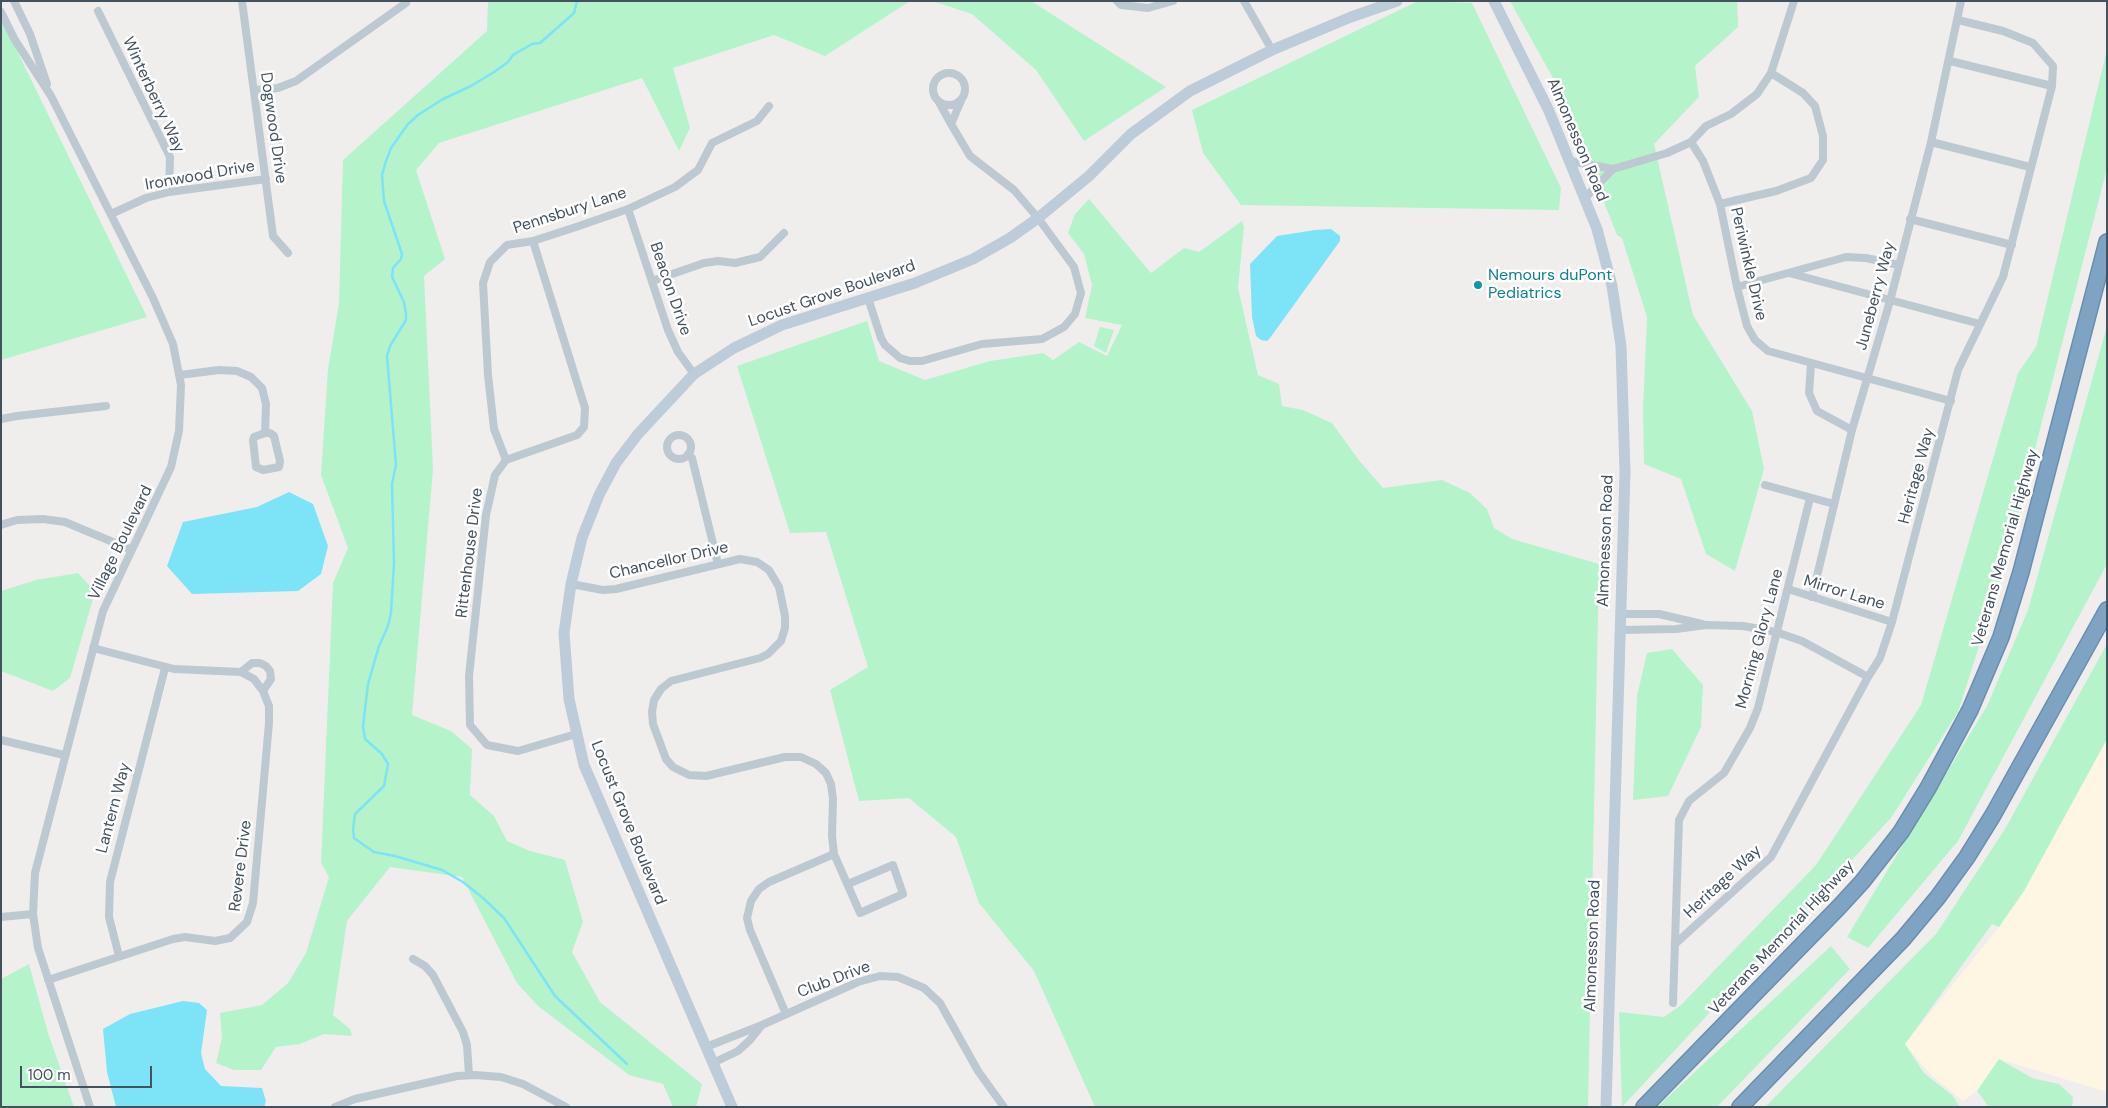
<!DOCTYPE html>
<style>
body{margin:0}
#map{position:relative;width:2108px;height:1108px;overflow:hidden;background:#f0eded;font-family:"DM Sans",sans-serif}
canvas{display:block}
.frame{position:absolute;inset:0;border:2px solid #43525d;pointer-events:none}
.scale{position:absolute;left:20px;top:1066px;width:132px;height:22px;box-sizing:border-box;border:2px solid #43525d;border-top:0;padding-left:6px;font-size:15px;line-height:18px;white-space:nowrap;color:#43525d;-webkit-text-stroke:4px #fff;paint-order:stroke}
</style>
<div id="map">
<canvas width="2108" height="1108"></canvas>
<div class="frame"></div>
<div class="scale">100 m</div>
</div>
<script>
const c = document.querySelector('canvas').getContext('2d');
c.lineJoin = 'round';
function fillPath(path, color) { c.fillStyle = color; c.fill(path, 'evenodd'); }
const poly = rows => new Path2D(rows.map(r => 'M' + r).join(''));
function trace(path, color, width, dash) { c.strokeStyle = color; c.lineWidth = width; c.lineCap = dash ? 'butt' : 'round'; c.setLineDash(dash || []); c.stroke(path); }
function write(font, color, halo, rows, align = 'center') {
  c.font = font + ' "DM Sans",sans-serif'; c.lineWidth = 5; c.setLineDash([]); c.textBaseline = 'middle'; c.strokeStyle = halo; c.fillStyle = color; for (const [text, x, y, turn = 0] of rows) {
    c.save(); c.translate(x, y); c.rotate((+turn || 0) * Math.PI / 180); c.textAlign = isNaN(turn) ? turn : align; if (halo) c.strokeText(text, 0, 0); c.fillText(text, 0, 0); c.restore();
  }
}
fillPath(poly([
 [2107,738,2107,1092,1999,1059,1977,1091,1963,1101,1930,1074,1905,1044,1999,927]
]), '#fef5e3');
fillPath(poly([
 [488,1,910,1,825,56,774,35,673,68,690,128,679,151,642,78,439,143,416,170,445,259,424,276,433,469,412,715,451,731,472,749,470,795,494,816,507,841,530,851,565,860,583,922,572,952,600,1002,702,1084,696,1107,673,1107,663,1084,629,1075,538,1006,517,983,462,877,390,867,347,921,333,1015,350,1029,352,1036,324,1034,300,1044,276,1047,261,1070,234,1070,216,1063,222,1038,220,1013,262,1005,288,983,306,953,329,877,321,863,333,583,348,548,321,475,328,369,339,303,343,160,487,31],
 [932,1,1031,1,1166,87,1084,141,1036,70,972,14],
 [1418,1,1472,3,1561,188,1559,210,1241,205,1203,153,1192,110],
 [1510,1,1737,1,1738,27,1695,66,1699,97,1654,144,1693,315,1752,411,1764,469,1735,571,1706,554,1681,479,1644,464,1643,409,1647,317,1622,238,1617,235,1558,87],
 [1,18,147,317,1,360],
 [2107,49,2107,168,2006,562,1958,712,1891,818,1622,1107,1619,1012,1664,1017,1681,1005,1816,865,1921,705,2018,373,2036,347],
 [1089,199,1151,273,1184,248,1199,252,1242,221,1244,227,1238,288,1258,375,1279,384,1282,406,1303,410,1332,423,1358,459,1383,488,1442,480,1470,493,1487,509,1494,528,1512,539,1599,564,1588,1107,1095,1107,1034,971,979,903,956,837,909,798,859,801,830,690,868,667,826,532,790,533,737,366,867,321,879,361,925,380,990,361,1043,353,1053,360,1079,342,1107,356,1122,325,1085,318,1092,285,1084,254,1068,233,1075,214],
 [2107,326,2107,564,1958,841,1868,948,1847,937,1987,706,2028,610],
 [1100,327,1114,330,1106,353,1094,346],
 [78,573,95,592,70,678,53,691,1,671,1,591,36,580],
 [2107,644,2107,739,2024,891,1999,927,1992,924,1905,1044,1924,1073,1952,1095,1960,1107,1765,1107,1936,934,2005,829],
 [1672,649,1703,685,1701,727,1668,796,1633,800,1637,696,1647,653],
 [1831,946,1850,969,1717,1107,1657,1107],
 [29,964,48,1033,74,1107,1,1107,1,979],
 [1999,1059,2032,1078,2059,1084,2073,1097,2072,1107,1989,1107,1977,1091]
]), '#b5f4ca');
fillPath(poly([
 [1331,229,1340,236,1340,241,1270,338,1267,341,1261,340,1256,336,1252,317,1250,264,1277,236,1315,230],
 [289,492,313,504,328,546,321,574,298,591,192,594,167,566,183,522,257,507],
 [183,1001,199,1003,207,1010,201,1053,205,1069,221,1086,262,1088,266,1101,264,1107,116,1107,107,1072,103,1029,130,1014]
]), '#7de3f6');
trace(poly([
 [577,1,574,13,540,43,532,44,513,55,508,62,494,72,471,86,443,99,418,115,408,124,391,148,386,161,382,175,384,201,402,254,401,259,393,268,392,277,404,302,406,314,406,320,390,346,387,356,396,465,392,484,394,563,391,613,388,626,379,646,368,684,363,726,365,739,382,754,388,764,384,786,355,814,353,829,354,838,374,852,395,856,442,870,463,882,483,898,504,918,555,996,627,1064]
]), '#7de3f6', 2.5);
const highway = poly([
 [1644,1107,1839,907,1862,882,1901,832,1928,788,1970,710,2001,637,2021,572,2107,242],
 [1740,1107,1903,939,1938,897,1967,857,1993,815,2107,610]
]);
trace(highway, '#6a8eae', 18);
trace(poly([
 [14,1,30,34,47,84],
 [242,1,273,236,288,253],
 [1117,1,1121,5,1148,8,1173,1],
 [1244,1,1272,50],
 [98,11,170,157,169,192],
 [1,12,15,40,51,96,153,298,173,344,181,385,179,431,171,467,103,611,35,873,33,914,38,948,90,1107],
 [1950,61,2052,86],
 '933 89a16 16 0 1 1 32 0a16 16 0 1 1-32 0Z',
 [254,90,278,88,296,81,406,3],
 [939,102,951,124,961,101],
 [1691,142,1703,161,1720,204,1737,287,1747,326,1755,340,1768,351,1951,401],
 [1931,142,2030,167],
 [1570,161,1613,169],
 [1585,198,1613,169,1667,153,1691,142,1706,126,1731,114,1757,94,1771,73,1794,1],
 [1720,204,1776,191,1811,178,1823,160,1823,136,1815,106,1803,93,1771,73],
 [628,209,668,330,678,352,694,374],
 [111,214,146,198,169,192,266,179],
 [1910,219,2012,245],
 [533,241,585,408,584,427,577,435,506,460,495,475,486,515,469,676,470,725,487,745,518,751,576,734],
 [1789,273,1980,324],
 [652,281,704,263,718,261,735,263,760,257,784,233],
 [1737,287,1846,257,1866,258,1899,265],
 [868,298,881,338,885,345,900,358,910,361,922,361,982,344,1042,339,1064,327,1075,314,1081,293,1074,267,1038,218,1014,190,970,156,951,124],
 [1811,364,1809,393,1817,411,1852,430],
 [180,375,219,370,237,371,251,377,262,388,266,404,265,433,270,433,274,436,280,461,279,467,263,470,256,467,253,440,254,437,265,433],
 [1,419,17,416,106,406],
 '667 447a12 12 0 1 1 24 0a12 12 0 1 1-24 0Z',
 [688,454,692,458,718,564],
 [506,460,494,429,488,375,483,283,490,262,507,245,533,241,576,227,628,209,675,187,698,170,712,143,757,121,769,106],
 [1765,485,1834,504],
 [1,525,17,520,43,519,65,522,132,550],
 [571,584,603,590,616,589,740,559,757,562,769,570,779,587,785,616,785,628,781,641,768,654,760,658,671,681,661,689,654,700,652,712,653,724,666,759,673,767,689,775,706,776,785,757,801,757,816,764,826,773,831,784,833,799,832,836,834,854,860,913,903,894,893,865,848,884],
 [1788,589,1892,622],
 [1812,597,1852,430,1890,301,1931,142,1961,1],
 [1620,614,1659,614,1702,624],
 [1619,630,1676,629,1706,625,1743,626,1776,632,1802,641,1868,677],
 [241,672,252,663,260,663,266,666,270,671,271,679,263,691],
 [1,740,64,755],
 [1,917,33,914],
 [1675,944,1771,857,1868,677,1880,658,1892,622,1958,370,2003,277,2052,86,2053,66,2033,43,2003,31,1958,20],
 [119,956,109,917,110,882,165,668],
 [413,959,425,966,433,975,463,1032,467,1045,469,1075],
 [48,980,173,939,185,937,215,941,230,938,247,922,253,903,269,723,269,706,263,691,254,679,241,672,174,669,93,648],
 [1673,1003,1679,820,1689,801,1724,773,1750,728,1758,708,1810,498],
 [786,1014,750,930,747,918,751,901,759,889,769,882,834,854],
 [706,1047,762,1025,858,982,880,976,898,977,924,988,940,1003,978,1071,1004,1107],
 [713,1063,738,1051,750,1040,762,1025],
 [335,1107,355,1099,457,1076,475,1075,501,1077,523,1084,566,1107]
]), '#bcc9d1', 8);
trace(poly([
 [1494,1,1549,111,1597,229,1612,286,1621,346,1625,472,1606,1107],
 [732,1107,584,765,569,699,564,633,571,584,582,538,599,495,616,463,638,434,694,374,734,348,782,325,915,283,973,259,1010,238,1038,218,1089,176,1131,134,1190,91,1272,50,1351,17,1397,1]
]), '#bdccd9', 11);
trace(highway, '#7fa3c2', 15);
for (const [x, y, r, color] of [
 [1478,285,5,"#0f9aa8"]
]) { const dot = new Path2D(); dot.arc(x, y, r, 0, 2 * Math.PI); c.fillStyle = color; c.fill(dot); trace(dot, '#fff', 2); }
write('16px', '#43525d', '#fff', [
 ["Winterberry Way",153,95,65],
 ["Dogwood Drive",273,128,82],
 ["Almonesson Road",1577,140,67],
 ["Ironwood Drive",200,176,-10],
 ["Pennsbury Lane",570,211,-18],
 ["Periwinkle Drive",1748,264,77],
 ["Beacon Drive",670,289,71],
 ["Locust Grove Boulevard",832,294,-19],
 ["Juneberry Way",1876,296,-75],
 ["Heritage Way",1917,476,-75],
 ["Almonesson Road",1606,541,-88],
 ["Village Boulevard",121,543,-64],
 ["Veterans Memorial Highway",2006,548,-74],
 ["Rittenhouse Drive",470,553,-83],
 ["Chancellor Drive",669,561,-13],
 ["Mirror Lane",1844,593,17],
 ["Morning Glory Lane",1760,639,-75],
 ["Lantern Way",114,808,-75],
 ["Locust Grove Boulevard",628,823,68],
 ["Revere Drive",241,866,-83],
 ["Heritage Way",1723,882,-43],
 ["Veterans Memorial Highway",1782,938,-47],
 ["Almonesson Road",1593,946,-88],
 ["Club Drive",834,980,-21]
]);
write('16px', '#0d838f', '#fff', [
 ["Nemours duPont",1488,276],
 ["Pediatrics",1488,294]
], 'left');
</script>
